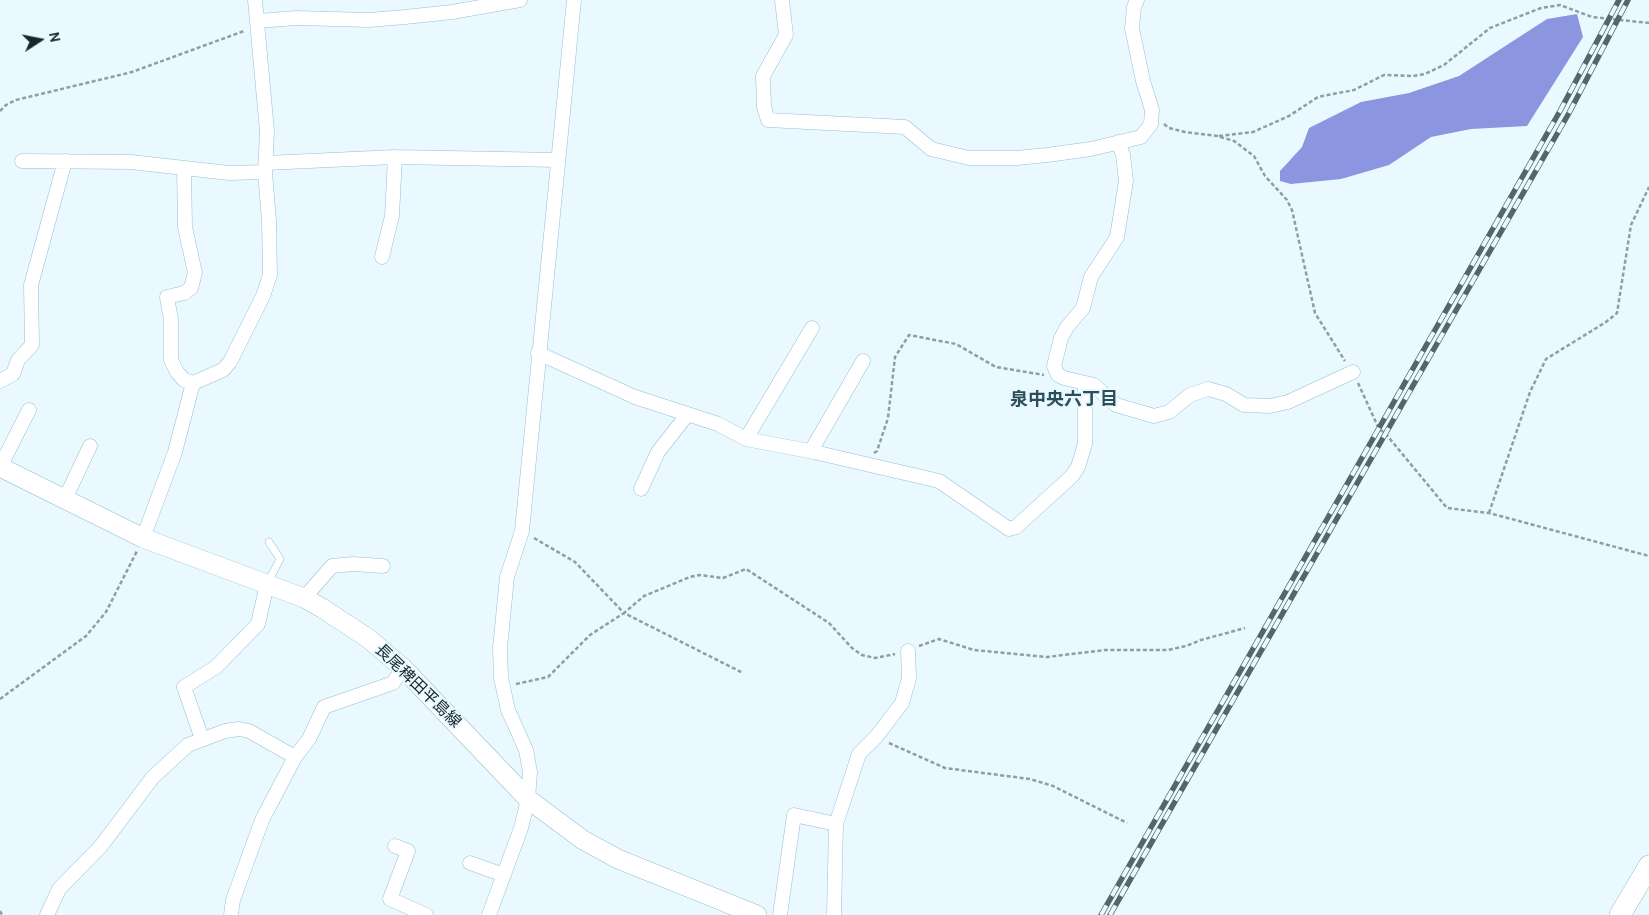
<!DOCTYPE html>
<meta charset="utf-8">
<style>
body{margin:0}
#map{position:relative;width:1649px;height:915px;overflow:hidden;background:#e9f9ff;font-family:Cabin,sans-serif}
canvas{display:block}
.north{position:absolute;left:15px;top:15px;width:50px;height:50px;-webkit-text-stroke:4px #e9f9ff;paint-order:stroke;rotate:79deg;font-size:14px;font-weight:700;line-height:20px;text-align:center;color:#16262b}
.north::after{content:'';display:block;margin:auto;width:18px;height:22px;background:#16262b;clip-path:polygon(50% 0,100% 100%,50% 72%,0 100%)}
</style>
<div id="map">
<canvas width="1649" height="915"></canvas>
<div class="north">N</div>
</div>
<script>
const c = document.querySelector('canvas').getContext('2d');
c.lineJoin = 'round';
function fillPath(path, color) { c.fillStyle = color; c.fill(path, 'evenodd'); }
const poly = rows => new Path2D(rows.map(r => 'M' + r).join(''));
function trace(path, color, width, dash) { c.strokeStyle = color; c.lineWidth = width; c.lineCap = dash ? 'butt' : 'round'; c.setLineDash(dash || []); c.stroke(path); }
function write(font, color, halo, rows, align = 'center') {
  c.font = font + ' Cabin,"Noto Sans JP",sans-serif'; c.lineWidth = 4; c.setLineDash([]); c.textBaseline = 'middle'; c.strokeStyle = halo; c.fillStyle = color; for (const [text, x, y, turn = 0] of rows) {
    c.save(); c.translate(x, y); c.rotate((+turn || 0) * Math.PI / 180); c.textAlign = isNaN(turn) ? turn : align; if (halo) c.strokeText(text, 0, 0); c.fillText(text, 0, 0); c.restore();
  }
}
fillPath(poly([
 [1577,14,1583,37,1527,126,1471,129,1431,137,1389,165,1341,179,1291,184,1280,181,1280,171,1302,147,1309,128,1361,102,1409,93,1459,76,1547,19]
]), '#8b95e0');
const lane = poly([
 [267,584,280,559,269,542]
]);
const street = poly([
 [782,0,786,35,763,76,764,107,768,120,905,127,931,149,969,158,1017,158,1047,155,1091,149,1141,137,1151,124,1152,110,1143,81,1132,28,1134,7,1137,0],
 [258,21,296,18,369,20,405,17,452,12,520,0],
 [1118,142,1123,155,1126,181,1117,237,1091,277,1083,308,1067,327,1061,338,1054,366,1058,375,1064,378,1094,385,1116,405,1154,416,1169,412,1190,395,1208,389,1226,394,1244,405,1270,406,1288,402,1353,372],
 [22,161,131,162,229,173,265,172],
 [266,163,395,157,558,160],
 [184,168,185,227,195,273,191,288,184,293,167,297,171,320,171,360,177,372,184,380,193,383],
 [382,257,392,216,395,157],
 [538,353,635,397,718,424,746,439,814,452,939,481,1009,529,1016,527,1072,476,1078,467,1085,444,1085,383],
 [0,381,13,374,18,360,32,345,31,285,65,161],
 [746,439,812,328],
 [811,451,863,361],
 [0,467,29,410],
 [641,489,658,452,687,415],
 [65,499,90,446],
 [143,538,175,452,193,383,223,370,230,362,263,296,270,275,269,221,265,172,267,131,255,0],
 [304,598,332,566,353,564,383,566],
 [202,739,184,687,216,667,258,624,267,584],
 [395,846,408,851,390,899,426,915],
 [470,863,504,875],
 [47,915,59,889,101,846,153,777,188,745,225,731,239,729,249,731,295,757,309,739,324,707,393,683,403,668],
 [231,915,233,900,262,820,295,757],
 [489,915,521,828,528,799,530,772,526,750,508,710,501,678,500,648,507,577,522,531,574,0],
 [780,915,794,815,836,824],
 [834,915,836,824,859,754,876,737,902,703,909,678,908,651]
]);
const secondary = poly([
 [0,467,143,538,304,598,322,608,369,639,403,668,528,799,583,840,618,859,757,915]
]);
const primary = poly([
 [1620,915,1649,866]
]);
trace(lane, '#97bfcd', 8);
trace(street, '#97bfcd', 15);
trace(secondary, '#97bfcd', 20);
trace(primary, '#97bfcd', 22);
trace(poly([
 [0,111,6,105,16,100,132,72,244,31],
 [1164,124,1169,128,1185,132,1217,136,1234,141,1254,156,1265,176,1287,200,1292,210,1315,313,1345,361],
 [1219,136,1253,132,1289,116,1318,97,1354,90,1384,75,1413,76,1425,74,1444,65,1490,28,1541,8,1560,5,1592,17,1649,23],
 [1358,383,1379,429,1385,433,1447,508,1489,513,1649,556],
 [874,453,877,451,888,418,895,357,909,335,956,344,996,367,1044,375],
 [1489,513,1530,392,1546,359,1606,322,1617,313,1631,225,1649,187],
 [534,538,575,562,624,613,644,596,690,577,699,575,723,578,746,569,829,623,852,648,862,655,875,658,895,654],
 [919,646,939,639,974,650,1047,657,1105,650,1168,650,1186,646,1201,640,1245,628],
 [516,684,548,677,590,635,624,613,743,673],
 [0,699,86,636,106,612,137,551],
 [889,743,945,768,1030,779,1053,786,1127,823],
 [0,911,2,915]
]), '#8e9ea3', 2.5, [4, 2.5]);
trace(lane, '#fff', 7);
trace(street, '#fff', 14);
trace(secondary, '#fff', 19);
trace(primary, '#fff', 21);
const rail = poly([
 [1101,915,1560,111,1619,0],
 [1110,915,1569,113,1628,0]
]);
trace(rail, '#55656a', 5.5);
trace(rail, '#e9f9ff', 4, [11]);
write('16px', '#16262b', '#e9f9ff', [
 ["長尾稗田平島線",418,686,44]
]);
write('bold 18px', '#2a4f5b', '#e9f9ff', [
 ["泉中央六丁目",1064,400]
]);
</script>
